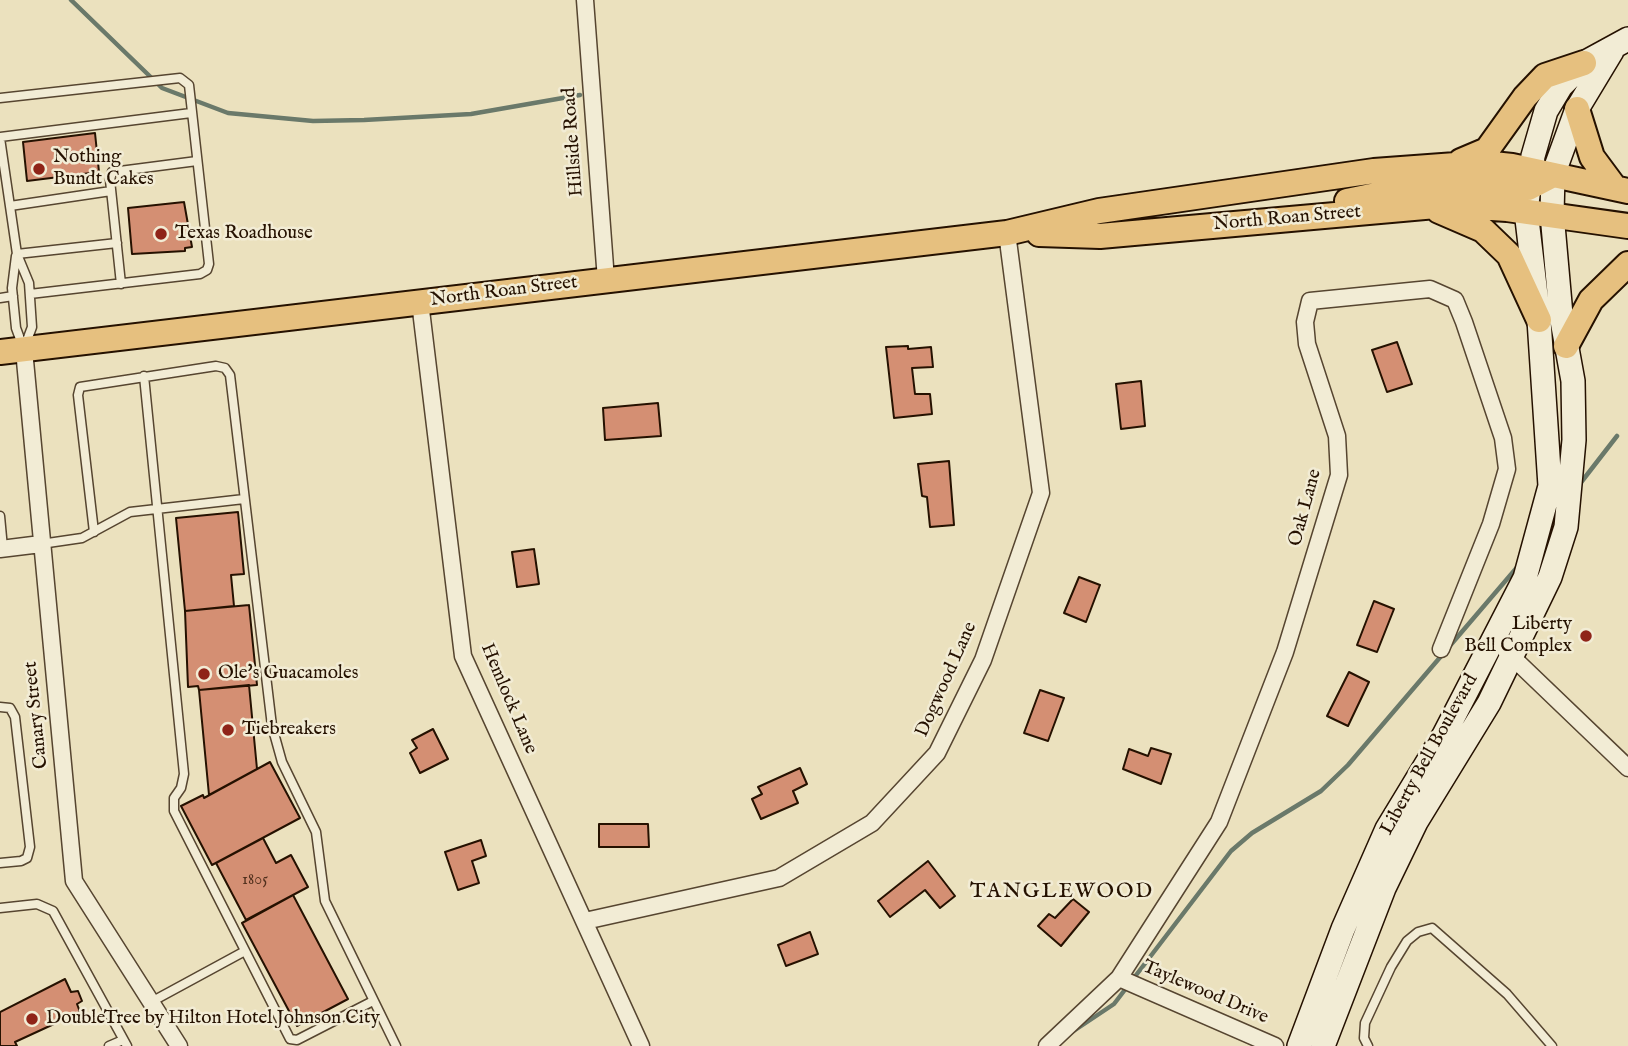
<!DOCTYPE html>
<style>
body{margin:0}
canvas{display:block;background:#ebe1be}
</style>
<canvas width="1628" height="1046"></canvas>
<script>
const c = document.querySelector('canvas').getContext('2d');
c.lineJoin = 'round';
const poly = rows => new Path2D(rows.map(r => 'M' + r).join(''));
function trace(path, color, width, dash) { c.strokeStyle = color; c.lineWidth = width; c.lineCap = dash ? 'butt' : 'round'; c.setLineDash(dash || []); c.stroke(path); }
function fillPath(path, color) { c.fillStyle = color; c.fill(path, 'evenodd'); }
function write(font, color, halo, rows, align = 'center') {
  c.font = font + ' "IM FELL English",serif'; c.lineWidth = 5; c.setLineDash([]); c.textBaseline = 'middle'; c.strokeStyle = halo; c.fillStyle = color; for (const [text, x, y, turn = 0] of rows) {
    c.save(); c.translate(x, y); c.rotate((+turn || 0) * Math.PI / 180); c.textAlign = isNaN(turn) ? turn : align; if (halo) c.strokeText(text, 0, 0); c.fillText(text, 0, 0); c.restore();
  }
}
trace(poly([
 [71,0,162,88,228,113,313,121,364,120,471,114,580,95],
 [1579,485,1617,436],
 [1072,1032,1114,1004,1231,851,1252,833,1321,791,1348,765,1519,565]
]), '#6a796a', 4.5);
const building = poly([
 [95,133,99,172,27,181,23,142,95,133],
 [184,202,192,247,185,248,185,251,132,254,128,208,184,202],
 [1397,342,1412,384,1387,392,1372,350,1397,342],
 [908,346,908,349,931,347,933,367,912,368,915,394,930,394,932,414,894,418,886,347,908,346],
 [1141,381,1145,426,1121,429,1116,384,1141,381],
 [658,403,661,436,605,440,603,408,658,403],
 [949,461,954,525,930,527,927,497,922,496,918,464,949,461],
 [238,512,244,574,231,575,234,606,185,611,176,518,238,512],
 [534,549,539,584,517,587,512,552,534,549],
 [1079,577,1100,585,1086,622,1064,613,1079,577],
 [1374,601,1394,609,1377,652,1357,645,1374,601],
 [249,605,257,685,199,690,198,686,188,687,185,611,249,605],
 [1349,672,1369,682,1348,726,1327,716,1349,672],
 [249,685,257,769,209,795,199,690,249,685],
 [1040,690,1064,698,1048,741,1024,733,1040,690],
 [433,729,448,759,420,773,410,753,417,748,412,740,433,729],
 [1151,748,1171,754,1161,784,1123,769,1129,749,1148,756,1151,748],
 [270,762,300,818,212,865,181,806,203,795,204,798,270,762],
 [800,768,807,784,793,791,798,803,761,819,752,799,762,794,758,787,800,768],
 [599,824,648,824,649,847,599,847,599,824],
 [263,838,276,863,291,855,308,887,246,920,216,863,263,838],
 [481,840,486,856,472,861,479,883,458,890,445,852,481,840],
 [928,861,955,896,940,908,925,890,890,917,878,901,928,861],
 [293,895,348,999,297,1026,242,923,293,895],
 [1073,899,1089,912,1061,946,1038,926,1049,914,1055,918,1073,899],
 [810,932,818,954,786,966,778,945,810,932],
 [65,979,71,992,78,991,82,1001,77,1004,80,1012,15,1042,17,1046,0,1046,0,1012,65,979]
]);
fillPath(building, '#d48f73');
trace(building, '#251100', 2);
const lane = poly([
 [0,98,180,78,189,85,209,264,207,270,200,274,30,294],
 [0,137,191,113],
 [0,138,17,254,29,283,32,327,26,343],
 [10,206,111,191],
 [17,254,117,243],
 [16,256,12,288,16,328,23,347],
 [121,284,110,180,112,172,197,161],
 [0,298,13,296],
 [144,376,184,774,181,788,174,798,174,811,290,1039,297,1040,373,1001],
 [0,516,3,548],
 [94,532,78,395,80,387,216,366,225,368,230,375,272,726,282,762,316,832,325,901,396,1046],
 [41,544,82,538,130,512,244,499],
 [0,707,10,708,15,717,30,847,27,858,21,861,0,863],
 [0,908,37,904,53,911,127,1046],
 [151,1002,245,951],
 [109,1046,123,1040],
 [1368,1046,1364,1038,1365,1023,1391,967,1407,941,1418,932,1432,928,1507,994,1552,1046]
]);
const street = poly([
 [585,0,606,280],
 [420,302,463,656,641,1046],
 [24,350,74,881,179,1046],
 [0,549,41,544],
 [1506,651,1628,768],
 [585,921,779,878,872,823,937,753,983,660,1041,493,1007,233],
 [1119,978,1275,1046],
 [1047,1046,1119,978,1219,822,1285,652,1339,475,1337,436,1307,344,1305,322,1310,301,1430,289,1455,300,1464,322,1503,438,1507,469,1491,524,1441,649]
]);
const secondary = poly([
 [1299,1046,1343,929,1387,829,1444,735,1525,578,1550,486,1539,320,1526,211,1533,156,1546,111,1561,86,1584,63,1628,39],
 [1323,1046,1384,888,1416,822,1489,703,1550,577,1566,527,1574,440,1573,381,1561,315,1552,214,1553,175,1577,109,1612,51]
]);
const primary = poly([
 [1577,109,1592,157,1615,188],
 [1461,161,1487,150,1525,97,1545,76,1584,63],
 [1347,201,1410,188,1444,186,1528,188,1553,175],
 [1439,211,1483,230,1509,255,1539,320],
 [1039,234,1100,236,1447,205,1507,209,1628,226],
 [1566,346,1591,300,1628,264],
 [0,352,1007,233,1099,211,1374,171,1483,163,1512,166,1628,191]
]);
trace(lane, '#564530', 11);
trace(street, '#564530', 19);
trace(secondary, '#251100', 26);
trace(primary, '#251100', 28);
trace(lane, '#f2ecd5', 8);
trace(street, '#f2ecd5', 16);
trace(secondary, '#f2ecd5', 23);
trace(primary, '#e6c07f', 24);
for (const [x, y, r, color] of [
 [39,169,7,"#8f2418"],
 [161,234,7,"#8f2418"],
 [1586,636,7,"#8f2418"],
 [204,674,7,"#8f2418"],
 [228,730,7,"#8f2418"],
 [32,1019,7,"#8f2418"]
]) { const dot = new Path2D(); dot.arc(x, y, r, 0, 2 * Math.PI); c.fillStyle = color; c.fill(dot); trace(dot, '#f2ecd5', 2.5); }
write('16px', '#51301d', null, [
 ["1805",255,881]
]);
write('19px', '#251100', '#f2ecd5', [
 ["Hillside Road",574,142,-94],
 ["North Roan Street",1287,219,-5],
 ["North Roan Street",504,292,-7],
 ["Oak Lane",1306,508,-75],
 ["Dogwood Lane",947,680,-66],
 ["Hemlock Lane",508,699,67],
 ["Canary Street",37,715,-96],
 ["Liberty Bell Boulevard",1430,755,-61],
 ["Taylewood Drive",1205,993,23]
]);
write('19px', '#251100', '#f2ecd5', [
 ["Nothing",53,158],
 ["Bundt Cakes",53,180],
 ["Texas Roadhouse",175,234],
 ["Liberty",1572,625,"right"],
 ["Bell Complex",1572,647,"right"],
 ["Ole's Guacamoles",218,674],
 ["Tiebreakers",242,730],
 ["DoubleTree by Hilton Hotel Johnson City",46,1019]
], 'left');
c.letterSpacing = '2px';
write('21px', '#251100', '#f2ecd5', [
 ["TANGLEWOOD",1062,893]
]);
c.letterSpacing = '0px';
</script>
